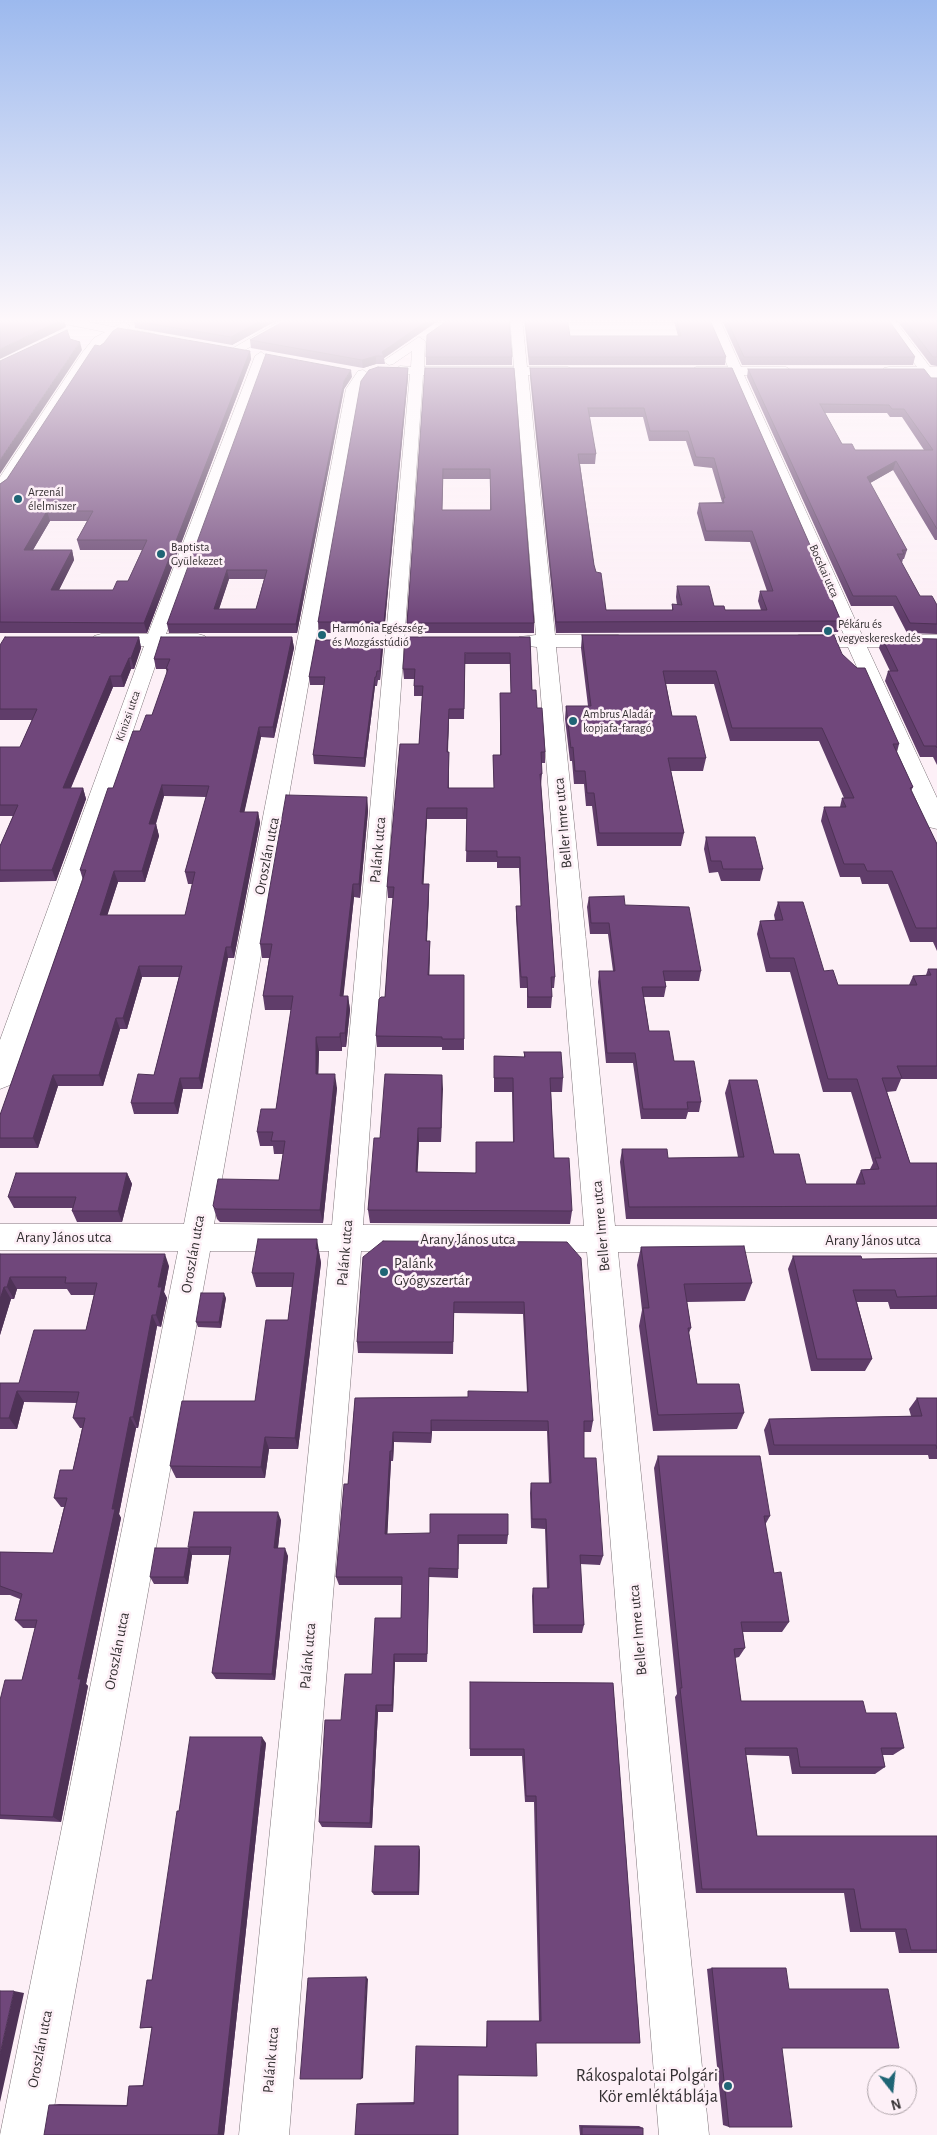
<!DOCTYPE html>
<meta charset="utf-8">
<style>
body{margin:0}
#map{position:relative;width:937px;height:2135px;overflow:hidden;background:#fdf0f7;font-family:"Alegreya Sans",sans-serif}
canvas{display:block}
.north{position:absolute;left:867px;top:2065px;width:50px;height:50px;box-sizing:border-box;background:#fdf0f7;border:1px solid #ada3a8;border-radius:50%;rotate:164deg;font-size:14px;font-weight:700;line-height:20px;text-align:center;color:#343032}
.north::after{content:'';display:block;margin:auto;width:18px;height:22px;background:#1f6575;clip-path:polygon(50% 0,100% 100%,50% 72%,0 100%)}
</style>
<div id="map">
<canvas width="937" height="2135"></canvas>
<div class="north">N</div>
</div>
<script>
const c = document.querySelector('canvas').getContext('2d');
c.lineJoin = 'round';
const poly = rows => new Path2D(rows.map(r => 'M' + r).join(''));
function trace(path, color, width, dash) { c.strokeStyle = color; c.lineWidth = width; c.lineCap = dash ? 'butt' : 'round'; c.setLineDash(dash || []); c.stroke(path); }
function fillPath(path, color) { c.fillStyle = color; c.fill(path, 'evenodd'); }
function write(font, color, halo, rows, align = 'center') {
  c.font = font + ' "Alegreya Sans",sans-serif'; c.lineWidth = 5; c.setLineDash([]); c.textBaseline = 'middle'; c.strokeStyle = halo; c.fillStyle = color; for (const [text, x, y, turn = 0] of rows) {
    c.save(); c.translate(x, y); c.rotate((+turn || 0) * Math.PI / 180); c.textAlign = isNaN(turn) ? turn : align; if (halo) c.strokeText(text, 0, 0); c.fillText(text, 0, 0); c.restore();
  }
}
const minor = poly([
 [43,318,68,318,114,327,124,322,130,326,127,329,155,334,157,337,151,341,118,334,102,344,91,358,8,488,5,491,0,493,0,477,82,353,94,338,105,332,49,321,43,318],
 [285,318,300,318,238,354,230,354,228,351,285,318],
 [510,318,522,318,527,367,568,367,574,371,568,375,528,375,555,635,618,635,625,637,627,641,625,645,618,647,556,647,615,1226,937,1227,937,1253,618,1252,709,2135,659,2135,587,1252,361,1251,289,2135,239,2135,329,1251,210,1251,49,2135,0,2135,178,1251,0,1250,0,1224,184,1224,346,389,358,371,363,370,369,374,360,389,214,1224,332,1225,410,374,396,373,394,370,400,366,411,367,412,351,393,364,389,365,383,361,419,337,425,341,424,367,514,367,510,318],
 [423,375,515,375,536,635,519,637,517,641,519,645,537,647,584,1226,363,1225,423,375],
 [707,318,719,318,741,367,786,367,792,371,786,375,744,375,862,635,937,635,937,647,867,647,937,798,937,829,929,827,926,822,848,647,799,647,792,645,790,641,792,637,799,635,844,635,732,375,696,375,690,371,696,367,728,367,707,318],
 [881,318,893,318,930,367,937,367,937,384,929,384,923,375,884,374,883,371,884,368,889,367,917,367,881,318],
 [261,352,267,356,166,634,198,634,205,636,207,640,205,644,198,646,162,646,14,1078,10,1085,0,1089,0,1040,144,646,101,646,94,644,92,640,94,636,101,634,148,634,255,356,261,352]
]);
trace(minor, '#7f757a', 1);
fillPath(minor, '#fff');
fillPath(poly([
 [281,318,232,345,135,328,134,321],
 [442,318,384,358,385,364,376,364,363,368,251,348,250,340],
 [524,318,567,318,570,336,678,336,673,318,709,318,726,357,725,365,529,365],
 [721,318,887,318,915,357,913,365,742,365],
 [895,318,933,318,937,323,937,366,931,365],
 [100,346,250,351,251,359,147,633,0,633,0,484,7,479],
 [50,521,87,521,77,540,80,550,142,550,128,581,113,590,59,590,74,560,72,550,33,550],
 [426,357,512,357,512,365,426,365],
 [408,368,408,377,384,633,319,633,318,622],
 [425,368,514,368,534,623,534,633,407,633,407,623],
 [443,479,490,479,490,510,442,510],
 [530,368,732,368,832,595,831,598,841,621,838,632,556,633,530,377],
 [589,417,643,417,649,441,686,441,694,466,712,468,722,502,699,503,697,513,705,541,750,542,767,591,760,591,758,601,761,610,725,610,714,606,677,586,676,597,677,605,672,604,672,610,606,610,594,565,580,464,595,464,596,454],
 [748,369,937,378,937,540,935,540,893,470,870,483,907,550,904,559,903,559,902,563,920,596,937,605,937,634,907,633,893,606,851,606,747,377],
 [825,413,887,413,890,417,902,417,924,450,855,450,842,444],
 [352,377,344,389,297,633,169,633,167,624],
 [229,579,264,579,256,609,219,609],
 [582,635,842,654,899,744,897,752,913,787,911,791,937,844,937,951,933,942,910,942,888,884,862,884,860,877,840,877,821,821,824,807,840,807,842,798,844,798,819,741,730,741,714,684,666,684,672,716,706,758,703,771,671,771,684,833,681,846,597,846,592,806,586,806,584,784,574,784,572,761,570,761,565,719,566,706,588,706,581,648],
 [139,637,141,648,134,669,131,669,124,687,113,687,71,788,83,788,86,799,56,881,0,882,0,846,13,816,0,816,0,747,20,747,32,720,0,720,0,645],
 [292,637,294,648,274,738,261,737,244,812,258,812,260,823,234,958,228,958,202,1089,183,1089,178,1114,134,1114,131,1103,154,1075,179,977,142,977,127,1029,120,1029,103,1086,58,1086,38,1148,0,1148,0,1115,83,880,80,870,113,788,140,731,152,715,167,674,166,669,156,669,154,659],
 [164,796,206,797,185,872,188,884,193,884,185,915,107,915,118,882,145,882,159,836,156,824],
 [530,637,532,690,537,708,545,752,545,763,541,763,542,774,541,785,555,977,554,988,551,988,552,997,551,1008,527,1008,527,988,520,988,516,917,516,906,521,906,519,868,497,868,497,862,466,862,467,819,427,819,423,884,429,895,427,941,430,941,429,975,464,975,464,1050,442,1050,442,1047,377,1047,376,1036,385,997,393,898,388,898,387,887,419,744,422,696,414,696,414,679,404,679,403,669],
 [465,664,510,664,511,693,500,693,500,755,493,755,494,788,449,788,449,752,448,752,449,719,464,719],
 [882,638,937,639,937,765,933,757,920,757,885,681,888,671,890,671,879,648],
 [382,640,383,648,380,680,378,680,377,686,375,686,365,767,314,764,313,755,324,685,310,685,309,677],
 [367,797,368,811,360,898,354,897,343,996,348,996,350,1010,346,1047,342,1047,342,1051,319,1051,318,1074,337,1088,323,1223,220,1222,217,1219,213,1206,279,1180,283,1154,274,1154,273,1146,260,1146,257,1132,276,1109,291,1010,265,1010,263,996,269,958,262,958,260,944],
 [706,837,763,869,760,881,721,881,718,872,709,873,704,849],
 [589,897,625,905,701,971,699,981,665,981,666,987,664,997,644,997,649,1031,674,1061,701,1102,699,1112,688,1112,686,1119,641,1119,633,1063,606,1063,598,982,599,971,613,971,608,934,590,934,587,907],
 [778,902,824,971,838,985,909,985,913,976,926,975,928,969,937,969,937,1079,901,1079,896,1091,887,1092,910,1163,937,1163,937,1219,626,1219,620,1162,622,1149,668,1158,738,1157,725,1093,729,1080,774,1154,806,1184,856,1184,856,1182,861,1170,870,1169,873,1163,851,1092,823,1092,790,972,766,972,757,934,760,921,775,920,774,915],
 [524,1052,563,1078,562,1092,551,1092,554,1158,572,1211,570,1224,370,1223,368,1210,380,1138,442,1075,441,1142,419,1142,417,1172,475,1173,513,1142,512,1092,494,1092,494,1056,524,1057],
 [127,1173,132,1184,122,1222,77,1222,72,1211,73,1208,14,1208,8,1197],
 [567,1242,593,1421,591,1432,584,1432,584,1458,603,1556,600,1565,580,1564,584,1625,582,1633,533,1633,532,1596,533,1588,547,1588,545,1529,531,1528,530,1493,531,1483,549,1483,547,1431,432,1431,431,1443,394,1442,393,1461,391,1461,387,1534,508,1535,507,1544,459,1544,458,1578,429,1577,427,1662,395,1662,393,1712,378,1712,372,1828,322,1827,319,1822,341,1720,372,1674,401,1618,402,1585,339,1585,336,1577,348,1484,355,1398,468,1397,527,1392,523,1314,454,1313,453,1354,358,1353,357,1342],
 [641,1247,752,1283,745,1301,687,1302,691,1328,689,1333,697,1384,744,1413,737,1429,653,1431,639,1326,642,1310,637,1265],
 [319,1253,321,1263,298,1449,269,1449,265,1478,176,1478,170,1466,255,1401,288,1320,292,1287,256,1287,252,1273],
 [0,1254,169,1266,164,1292,167,1298,161,1327,157,1326,138,1428,136,1428,119,1514,121,1518,86,1684,88,1686,61,1822,0,1819,0,1700,22,1680,35,1628,23,1628,15,1620,20,1599,10,1595,0,1595,0,1552,53,1553,64,1507,61,1507,54,1498,73,1470,82,1428,80,1428,73,1418,77,1403,24,1402,17,1429,0,1429,0,1383,19,1383,86,1330,94,1295,71,1295,67,1289,17,1289,14,1299,11,1299,0,1335],
 [793,1256,862,1259,937,1258,937,1309,890,1309,888,1302,857,1302,872,1359,865,1371,811,1371,788,1269],
 [226,1298,221,1328,198,1327,196,1322],
 [917,1398,937,1398,937,1459,929,1459,928,1455,769,1455,764,1430,769,1419,911,1416,909,1409],
 [658,1456,770,1516,765,1525,774,1573,789,1622,782,1632,743,1632,745,1648,739,1657,735,1658,741,1701,866,1713,904,1748,893,1755,883,1755,885,1767,875,1774,792,1774,789,1756,746,1755,757,1836,937,1836,937,1953,899,1953,895,1932,850,1932,844,1893,696,1893,675,1697,677,1694,654,1468],
 [281,1520,278,1548,288,1556,275,1680,216,1679,212,1673,230,1555,192,1555,188,1584,154,1584,150,1577,189,1548,188,1547],
 [470,1682,613,1683,640,2043,536,2043,458,2075,458,2135,357,2104,360,2103,414,2102,486,2047,487,2021,539,2021,534,1802,525,1802,522,1756,470,1756],
 [266,1743,224,2135,49,2105,59,2104,127,2105,129,2086,143,2085,152,2028,140,2028,152,1980,179,1811],
 [420,1850,419,1895,374,1895,372,1892],
 [712,1968,782,2048,729,2127,723,2125,707,1969],
 [579,2125,639,2126,643,2128,643,2135,580,2135]
]), '#603d6a');
fillPath(poly([
 [266,318,281,318,232,345,231,337],
 [431,318,442,318,384,358,382,352],
 [64,319,66,327,0,359,0,349],
 [80,342,82,350,0,474,0,460],
 [250,351,251,359,147,633,144,623],
 [376,356,376,364,363,368,362,360],
 [408,368,408,377,384,633,384,622],
 [351,370,352,377,344,389,297,633,296,624,344,381],
 [896,461,893,470,865,486,867,477],
 [47,511,50,521,27,560,24,550],
 [72,550,74,560,54,600,51,590],
 [227,570,229,579,216,618,214,609],
 [139,637,141,648,134,669,131,658],
 [292,637,294,648,274,738,273,727],
 [382,640,383,648,380,680,380,671],
 [129,658,131,669,124,687,121,676],
 [110,676,113,687,66,799,63,788],
 [375,677,375,686,365,767,364,758],
 [449,709,449,719,447,763,447,752],
 [259,727,261,737,242,823,240,812],
 [162,785,164,796,152,836,149,824],
 [83,788,86,799,56,881,52,870],
 [367,797,368,811,360,898,359,884],
 [427,808,427,819,423,895,422,884],
 [258,812,260,823,234,958,231,947],
 [156,824,159,836,145,882,142,871],
 [114,871,118,882,104,926,100,915],
 [353,884,354,897,342,1010,340,996],
 [429,884,429,895,426,952,426,941],
 [430,941,430,952,429,986,428,975],
 [226,947,228,958,202,1089,199,1078],
 [139,966,142,977,127,1029,123,1018],
 [348,996,350,1010,346,1047,345,1033],
 [116,1018,120,1029,103,1086,99,1075],
 [340,1033,342,1047,342,1051,340,1037],
 [316,1037,319,1051,318,1088,316,1074],
 [335,1074,337,1088,323,1223,320,1210],
 [53,1075,58,1086,38,1148,33,1138],
 [442,1075,443,1089,441,1142,441,1128],
 [180,1078,183,1089,178,1114,174,1103],
 [418,1128,419,1142,417,1186,416,1172],
 [127,1173,132,1184,122,1222,118,1211],
 [317,1239,321,1263,298,1449,295,1438],
 [165,1254,169,1266,164,1292,167,1298,161,1327,156,1315,158,1287],
 [10,1277,17,1289,14,1299,7,1287],
 [4,1287,11,1299,0,1335,0,1299],
 [224,1293,226,1298,221,1328,219,1322],
 [152,1315,157,1326,138,1428,133,1417],
 [17,1391,24,1402,17,1429,9,1418],
 [130,1417,136,1428,119,1514,121,1518,86,1684,88,1686,61,1822,53,1817,78,1679],
 [431,1420,432,1431,431,1443],
 [393,1432,394,1442,393,1461,392,1451],
 [265,1437,269,1449,265,1478,261,1467],
 [390,1451,391,1461,387,1543,385,1534],
 [278,1512,281,1520,277,1556,274,1548],
 [189,1548,192,1555,188,1584,184,1577],
 [285,1548,288,1556,275,1680,272,1674],
 [429,1568,429,1577,427,1662,427,1654],
 [394,1654,395,1662,393,1712,392,1705],
 [376,1705,378,1712,372,1828,370,1823],
 [262,1737,266,1743,224,2135,218,2135],
 [419,1846,420,1850,419,1895,418,1892],
 [366,1977,368,1979,363,2078,361,2079],
 [14,1991,24,1993,0,2102,0,2054]
]), '#4e3256');
const building = poly([
 [0,318,60,318,64,319,0,349,0,318],
 [139,318,266,318,231,337,134,321,139,318],
 [290,318,431,318,382,352,384,356,376,356,362,360,250,340,290,318],
 [451,318,509,318,512,357,426,357,427,335,451,318],
 [525,318,567,318,570,336,681,336,676,318,709,318,726,357,529,357,525,318],
 [726,318,887,318,915,357,744,357,726,318],
 [903,318,933,318,937,323,937,357,933,357,903,318],
 [118,328,250,351,144,623,0,622,0,484,7,479,91,351,95,345,100,346,104,343,113,331,118,328],
 [47,511,93,511,77,540,147,540,128,581,117,581,113,590,51,590,72,550,24,550,47,511],
 [67,330,70,339,80,342,0,460,0,361,67,330],
 [266,354,351,370,344,381,296,624,167,624,266,354],
 [227,570,267,570,256,609,214,609,227,570],
 [378,367,408,368,384,622,318,622,361,381,369,370,378,367],
 [425,368,514,368,534,623,407,623,425,368],
 [443,469,490,469,491,510,442,510,443,469],
 [530,368,732,368,832,595,830,595,841,621,556,622,530,368],
 [588,408,644,408,650,431,688,431,696,457,714,458,725,498,723,498,724,503,699,503,706,531,752,531,773,591,760,591,767,610,725,610,724,606,714,606,709,586,677,586,682,605,672,604,673,610,606,610,601,573,596,572,594,565,578,454,596,454,588,408],
 [748,369,924,369,931,378,937,378,937,529,896,461,867,477,907,550,902,550,904,554,897,554,920,596,932,596,937,605,937,624,910,623,896,596,853,596,748,369],
 [820,404,889,405,892,409,904,409,933,450,855,450,852,444,842,444,820,404],
 [582,635,834,635,842,654,857,668,865,668,899,744,893,744,913,787,910,788,937,844,937,928,916,928,892,871,867,871,864,864,844,864,824,807,846,807,842,798,854,798,822,728,732,728,716,671,663,671,672,716,696,716,706,758,668,758,684,833,599,833,594,793,587,793,585,771,575,771,573,747,571,748,566,706,591,706,582,635],
 [5,637,139,637,131,658,129,658,121,676,110,676,63,788,83,788,52,870,0,870,0,846,18,805,0,805,0,747,20,747,37,709,0,709,0,645,5,637],
 [161,637,292,637,273,727,259,727,240,812,258,812,231,947,226,947,199,1078,180,1078,174,1103,131,1103,138,1074,154,1075,182,966,139,966,123,1018,116,1018,99,1075,53,1075,33,1138,0,1138,0,1115,86,870,80,870,108,788,113,788,133,731,140,731,146,715,152,715,168,669,166,669,170,659,154,659,161,637],
 [162,785,209,786,185,872,195,872,185,915,100,915,114,871,142,871,156,824,149,824,162,785],
 [405,637,530,637,532,690,536,690,537,708,542,708,545,752,541,752,542,774,540,774,553,949,555,977,551,977,552,997,528,997,527,977,521,977,516,906,521,906,520,857,497,857,497,851,466,851,467,808,427,808,422,884,429,884,426,941,430,941,428,975,464,975,464,1039,442,1039,442,1037,376,1036,379,999,381,997,385,997,389,940,394,887,387,887,400,744,419,744,423,686,414,686,415,669,403,669,405,637],
 [465,653,510,653,511,693,500,693,501,755,493,755,494,788,448,788,449,752,447,752,449,709,464,709,465,653],
 [882,638,937,639,937,748,936,746,924,746,888,671,898,671,882,638],
 [316,640,382,640,380,671,377,671,376,677,375,677,364,758,313,755,325,677,309,677,316,640],
 [286,795,367,797,359,884,353,884,340,996,348,996,345,1033,340,1033,340,1037,316,1037,316,1074,335,1074,320,1210,216,1209,213,1206,218,1179,279,1180,285,1141,271,1141,273,1132,257,1132,261,1109,276,1109,293,996,263,996,272,944,260,944,286,795],
 [706,837,755,837,763,869,723,869,721,861,711,861,706,837],
 [624,896,625,905,689,907,701,971,663,971,666,987,642,987,649,1031,669,1031,674,1061,694,1061,701,1102,687,1102,688,1109,643,1109,635,1053,607,1053,599,971,615,971,609,923,591,923,589,897,624,896],
 [778,902,803,902,824,971,833,970,838,985,917,985,913,976,931,975,928,969,937,969,937,1066,897,1066,902,1078,882,1078,910,1163,937,1163,937,1206,629,1207,622,1149,667,1149,668,1158,744,1157,729,1080,757,1080,774,1154,799,1154,806,1184,865,1184,861,1170,879,1169,875,1158,881,1158,857,1079,828,1079,794,958,770,958,760,921,783,920,778,902],
 [524,1052,561,1052,563,1078,550,1078,554,1158,569,1158,572,1211,368,1210,374,1138,380,1138,385,1074,442,1075,441,1128,418,1128,416,1172,476,1173,476,1142,514,1142,513,1078,494,1078,494,1056,525,1057,524,1052],
 [16,1173,127,1173,118,1211,72,1211,76,1197,8,1197,16,1173],
 [258,1239,317,1239,316,1249,318,1249,295,1438,265,1437,261,1467,170,1466,182,1401,255,1401,266,1320,288,1320,294,1273,252,1273,258,1239],
 [383,1241,567,1242,581,1258,593,1421,584,1421,584,1458,596,1458,603,1556,580,1555,584,1625,534,1625,533,1588,549,1588,546,1519,532,1519,531,1483,551,1483,548,1421,431,1420,431,1433,393,1432,392,1451,390,1451,385,1534,430,1533,430,1514,508,1514,508,1535,458,1535,458,1569,429,1568,427,1654,394,1654,392,1705,376,1705,370,1823,319,1822,325,1720,341,1720,345,1674,372,1674,375,1618,401,1618,402,1577,336,1577,344,1484,348,1484,355,1398,468,1397,468,1391,528,1392,524,1302,454,1302,453,1342,357,1342,363,1257,383,1241],
 [744,1246,752,1283,684,1284,691,1328,688,1328,697,1384,739,1384,744,1413,658,1415,643,1308,649,1308,641,1247,744,1246],
 [0,1254,165,1254,158,1287,162,1287,156,1315,152,1315,133,1417,130,1417,112,1509,115,1509,78,1679,81,1679,53,1817,0,1815,0,1700,5,1680,22,1680,37,1620,15,1620,22,1594,0,1586,0,1552,53,1553,67,1498,54,1498,60,1470,73,1470,85,1418,73,1418,79,1392,17,1391,9,1418,0,1418,0,1383,19,1383,34,1330,86,1330,97,1283,65,1283,66,1277,10,1277,7,1287,4,1287,0,1299,0,1254],
 [793,1256,861,1256,862,1259,937,1258,937,1296,897,1297,895,1290,853,1290,872,1359,817,1359,793,1256],
 [201,1293,224,1293,219,1322,196,1322,201,1293],
 [917,1398,937,1398,937,1449,936,1445,774,1445,769,1419,922,1416,917,1398],
 [658,1456,760,1456,770,1516,764,1516,774,1573,781,1572,789,1622,741,1622,745,1648,734,1649,741,1701,863,1701,866,1713,896,1713,904,1748,881,1748,885,1767,800,1767,797,1748,745,1748,757,1836,937,1836,937,1950,911,1950,906,1929,861,1929,854,1889,702,1889,680,1688,682,1688,658,1456],
 [194,1512,278,1512,274,1548,285,1548,272,1674,212,1673,231,1547,188,1547,194,1512],
 [155,1548,189,1548,184,1577,150,1577,155,1548],
 [470,1682,613,1683,640,2043,536,2043,537,2076,458,2075,458,2135,355,2135,357,2104,414,2104,416,2046,487,2047,487,2021,541,2021,536,1796,526,1796,524,1749,470,1749,470,1682],
 [190,1737,262,1737,218,2135,44,2135,49,2105,127,2106,129,2086,143,2086,152,2027,140,2028,147,1980,152,1980,177,1811,179,1811,190,1737],
 [375,1846,419,1846,418,1892,372,1892,375,1846],
 [712,1968,786,1968,789,1989,888,1989,899,2048,782,2048,792,2127,729,2127,712,1968],
 [366,1977,361,2079,300,2079,308,1978,366,1977],
 [0,1991,14,1991,0,2054,0,1991],
 [582,2127,643,2128,643,2135,582,2135,582,2127]
]);
fillPath(building, '#70477b');
trace(building, '#4e3256', 1);
const sky = c.createLinearGradient(0, 0, 0, 617);
sky.addColorStop(0, '#9cb9ee');
sky.addColorStop(0.52, '#fef8fb');
sky.addColorStop(1, '#fef8fb00');
c.fillStyle = sky;
c.fillRect(0, 0, 937, 617);
for (const [x, y, r, color] of [
 [18,499,5,"#1f6575"],
 [161,554,5,"#1f6575"],
 [828,631,5,"#1f6575"],
 [322,635,5,"#1f6575"],
 [573,721,5,"#1f6575"],
 [384,1272,5,"#1f6575"],
 [728,2086,5,"#1f6575"]
]) { const dot = new Path2D(); dot.arc(x, y, r, 0, 2 * Math.PI); c.fillStyle = color; c.fill(dot); trace(dot, '#fdf0f7', 2); }
write('12px', '#343032', '#fdf0f7', [
 ["Arzenál",28,492],
 ["élelmiszer",28,506],
 ["Baptista",171,547],
 ["Gyülekezet",171,561],
 ["Pékáru és",838,624],
 ["vegyeskereskedés",838,638],
 ["Harmónia Egészség-",332,628],
 ["és Mozgásstúdió",332,642],
 ["Ambrus Aladár",583,714],
 ["kopjafa-faragó",583,728]
], 'left');
write('12px', '#343032', '#fdf0f7', [
 ["Bocskai utca",824,571,66],
 ["Kinizsi utca",128,716,-71]
]);
write('15px', '#343032', '#fdf0f7', [
 ["Beller Imre utca",563,823,-95],
 ["Palánk utca",378,850,-85],
 ["Oroszlán utca",267,856,-79],
 ["Beller Imre utca",601,1226,-95],
 ["Arany János utca",64,1237],
 ["Arany János utca",468,1239],
 ["Arany János utca",873,1240],
 ["Palánk utca",345,1253,-85],
 ["Oroszlán utca",193,1254,-80],
 ["Beller Imre utca",638,1630,-95],
 ["Oroszlán utca",117,1651,-79],
 ["Palánk utca",308,1656,-85],
 ["Oroszlán utca",40,2049,-79],
 ["Palánk utca",271,2060,-85]
]);
write('15px', '#343032', '#fdf0f7', [
 ["Palánk",394,1263],
 ["Gyógyszertár",394,1280]
], 'left');
write('18px', '#343032', '#fdf0f7', [
 ["Rákospalotai Polgári",718,2076],
 ["Kör emléktáblája",718,2097]
], 'right');
</script>
